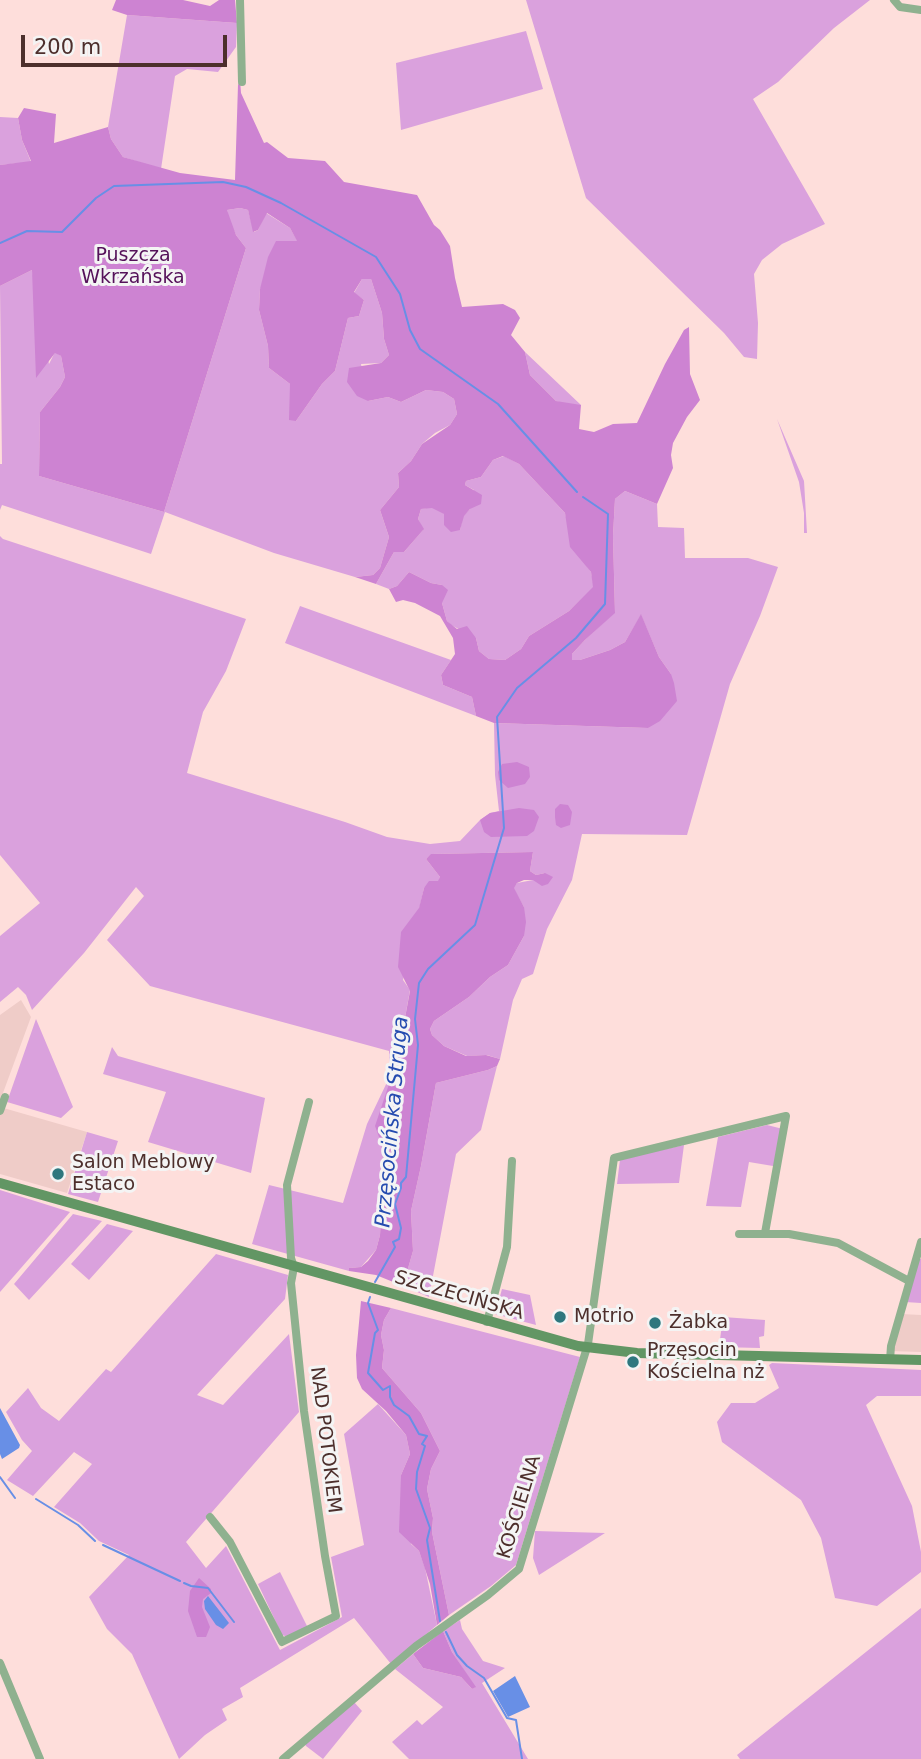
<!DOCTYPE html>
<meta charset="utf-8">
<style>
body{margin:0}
#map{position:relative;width:921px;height:1759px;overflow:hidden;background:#fededb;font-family:"DejaVu Sans",sans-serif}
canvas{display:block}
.scale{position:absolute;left:21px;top:35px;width:206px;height:32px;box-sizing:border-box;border:4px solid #4d2f2c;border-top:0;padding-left:9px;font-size:21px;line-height:24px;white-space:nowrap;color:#4d2f2c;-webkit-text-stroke:5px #f4f4f4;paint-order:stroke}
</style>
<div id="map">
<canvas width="921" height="1759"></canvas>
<div class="scale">200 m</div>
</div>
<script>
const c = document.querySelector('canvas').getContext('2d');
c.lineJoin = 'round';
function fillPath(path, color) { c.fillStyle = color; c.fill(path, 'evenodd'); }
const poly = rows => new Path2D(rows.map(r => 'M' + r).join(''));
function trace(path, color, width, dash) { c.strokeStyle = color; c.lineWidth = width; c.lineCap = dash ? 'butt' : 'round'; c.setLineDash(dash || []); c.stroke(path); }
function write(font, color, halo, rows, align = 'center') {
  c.font = font + ' "DejaVu Sans",sans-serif'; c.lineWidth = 6; c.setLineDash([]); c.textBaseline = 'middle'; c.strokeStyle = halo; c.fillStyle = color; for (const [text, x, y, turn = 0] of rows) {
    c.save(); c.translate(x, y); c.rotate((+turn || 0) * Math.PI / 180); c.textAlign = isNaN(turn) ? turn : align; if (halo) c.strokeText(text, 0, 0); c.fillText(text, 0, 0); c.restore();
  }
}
fillPath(poly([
 [21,1000,31,1017,0,1101,0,1015],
 [0,1107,87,1132,67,1193,0,1174],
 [901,1314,921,1315,921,1352,890,1351]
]), '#efccc8');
fillPath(poly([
 [526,0,870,0,834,28,778,82,753,99,825,224,782,244,762,260,754,274,758,323,757,359,744,357,724,333,586,198],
 [127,15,237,23,236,47,218,72,187,69,175,76,161,169,123,157,111,139,108,127],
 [526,31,543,89,401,130,396,63],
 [0,117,18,118,22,140,31,162,0,165],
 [240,208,248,210,254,232,258,230,266,213,290,228,298,242,260,289,259,310,268,346,269,368,290,384,296,421,322,384,335,371,348,318,359,316,364,300,354,293,362,279,371,279,382,313,384,339,389,355,381,363,361,364,368,401,388,397,401,402,426,390,443,392,454,399,457,414,450,425,435,433,422,444,411,461,398,473,399,487,380,510,389,537,380,568,373,575,355,577,274,553,165,512,151,554,2,505,0,510,0,464,2,464,0,286,32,270,49,364,55,352,61,356,65,377,60,387,40,412,39,476,164,512,246,248,236,235,228,218,227,210],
 [525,352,581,405,570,406,556,401,530,375],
 [777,419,804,481,807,533,804,533,804,513,799,482],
 [504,456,519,464,565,513,568,525,584,562,591,572,594,587,569,611,529,636,521,649,505,660,489,659,479,651,476,638,451,625,447,621,442,603,442,585,431,583,409,572,397,586,389,589,376,584,394,552,404,552,423,530,418,519,421,509,432,507,445,514,460,530,463,516,470,509,474,490,465,485,466,481,481,477,493,460],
 [625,491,657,504,658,527,684,528,685,558,748,558,778,567,760,616,730,684,687,835,582,834,572,880,547,929,533,974,522,979,513,1000,500,1059,487,1055,467,1056,444,1046,432,1035,430,1029,434,1021,469,997,490,977,508,965,524,936,524,907,513,888,517,883,533,880,545,873,536,875,530,871,533,852,432,854,426,859,440,877,439,881,424,888,403,980,410,990,404,1023,399,1036,397,1052,399,1070,390,1081,379,1137,392,1153,387,1189,382,1199,380,1235,376,1250,361,1267,349,1268,349,1271,252,1244,269,1185,343,1203,367,1124,390,1076,389,1051,150,986,107,940,144,896,136,887,84,953,32,1010,26,995,18,987,0,1002,0,936,40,903,0,855,0,536,3,539,246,619,226,671,203,712,187,773,345,822,387,837,430,844,460,841,480,820,490,813,499,811,495,775,494,723,648,728,671,674,659,657,641,615,625,642,610,650,580,660,572,660,572,654,585,640,615,612,613,536,615,499],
 [300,606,451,660,441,675,443,685,472,697,476,716,285,643],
 [36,1019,73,1107,61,1118,7,1102],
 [112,1047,118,1056,265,1098,251,1173,148,1142,166,1092,103,1074],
 [497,1066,481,1130,456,1154,429,1297,403,1286,413,1251,411,1211,421,1166,436,1083,488,1070],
 [767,1125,787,1130,779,1167,749,1162,741,1207,706,1206,718,1137],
 [87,1132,118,1141,98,1202,68,1194],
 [684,1145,679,1183,617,1184,620,1159],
 [0,1190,70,1212,0,1292],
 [73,1214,102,1221,29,1300,14,1284],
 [107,1224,133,1231,89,1280,71,1264],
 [216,1254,288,1275,285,1299,197,1395,223,1405,289,1334,299,1412,186,1542,206,1568,226,1546,280,1650,342,1617,331,1557,364,1545,344,1434,378,1404,406,1435,410,1454,401,1475,411,1544,419,1551,425,1568,437,1625,391,1664,354,1618,240,1688,243,1697,222,1709,227,1720,205,1735,179,1759,132,1654,107,1629,89,1597,129,1555,99,1541,80,1523,54,1507,92,1464,74,1452,33,1496,7,1480,32,1451,22,1440,6,1412,28,1388,41,1408,59,1421,106,1369,111,1372],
 [919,1259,921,1259,921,1303,905,1302],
 [502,1289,530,1295,536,1325,495,1314],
 [391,1308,580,1357,516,1565,491,1586,449,1615,432,1532,433,1518,427,1489,431,1469,440,1451,421,1413,382,1368,384,1350,381,1335,384,1320],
 [723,1317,765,1320,764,1336,759,1337,760,1348,719,1347],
 [772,1363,921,1370,921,1396,877,1396,866,1405,912,1506,921,1552,921,1572,877,1606,835,1598,821,1538,801,1500,722,1442,717,1422,731,1403,755,1403,779,1388,769,1365],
 [535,1531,605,1533,539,1575,533,1558],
 [280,1572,307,1626,288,1637,282,1635,258,1584],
 [921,1608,921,1759,740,1759,737,1755],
 [460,1620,462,1629,483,1661,505,1668,482,1683,528,1759,409,1759,392,1742,417,1720,422,1725,443,1707,395,1669,413,1654,423,1668,461,1677,472,1689,475,1687,452,1652,443,1631],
 [354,1702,362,1711,323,1759,306,1746,305,1744]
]), '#daa1dd');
fillPath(poly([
 [116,0,183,0,210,6,219,0,235,0,237,23,127,15,112,10],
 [240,80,241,93,264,143,267,142,288,158,325,161,344,182,417,195,434,225,440,230,450,246,455,278,462,307,503,304,515,310,520,318,511,335,525,352,530,375,556,401,581,405,579,429,594,432,613,424,637,423,665,364,684,330,689,327,690,374,700,400,687,417,673,443,671,455,673,468,657,504,625,491,615,499,613,536,615,613,585,640,572,654,572,660,580,660,610,650,625,642,641,614,659,657,671,674,674,683,677,701,660,721,648,728,494,723,476,716,472,697,443,685,441,675,455,654,453,638,440,616,415,603,403,600,396,602,389,589,397,586,409,572,431,583,442,585,448,590,442,603,447,621,457,629,467,626,476,638,479,651,489,659,505,660,521,649,529,636,569,611,593,587,591,572,570,547,565,513,519,464,503,456,493,460,481,477,466,481,465,485,482,495,481,504,470,509,464,516,460,530,451,532,444,525,444,514,432,508,421,509,418,519,424,529,404,552,394,552,376,584,355,577,373,575,380,568,389,537,380,510,399,487,398,473,411,461,422,444,450,425,457,414,454,399,443,392,426,390,401,402,388,397,368,401,357,396,347,382,349,368,381,363,389,355,384,339,382,313,371,279,362,279,354,292,364,300,359,316,348,318,335,371,322,384,296,421,289,420,290,384,269,368,268,346,259,310,260,289,268,257,276,241,297,241,290,228,267,213,258,230,253,232,248,210,240,208,227,210,236,235,246,248,164,512,39,476,40,412,60,387,65,377,61,356,55,353,36,378,32,270,0,286,0,165,31,161,22,140,18,118,24,108,56,114,54,143,108,127,111,139,123,157,180,173,235,180,238,85],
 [517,762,529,767,530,777,525,784,508,788,499,780,498,772,502,764],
 [560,804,568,805,572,812,570,825,561,828,556,825,555,817,555,809],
 [519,808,534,810,539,817,534,831,527,836,491,837,484,832,480,820,490,813],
 [533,852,530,871,536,875,545,873,553,877,548,884,542,886,533,880,524,880,517,883,514,888,524,907,526,922,524,936,508,965,490,977,469,997,434,1021,430,1029,432,1035,444,1046,466,1056,486,1055,500,1059,497,1066,488,1070,436,1083,421,1166,411,1211,413,1251,403,1286,376,1275,349,1271,349,1268,361,1267,368,1261,376,1250,380,1235,382,1199,387,1189,392,1153,379,1137,375,1126,390,1081,399,1070,397,1052,399,1036,404,1023,410,991,398,967,401,932,419,908,424,888,429,881,438,881,440,877,426,859,431,854],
 [361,1301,391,1308,384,1320,381,1335,384,1350,382,1368,421,1413,440,1451,431,1469,427,1489,433,1518,432,1532,449,1615,437,1625,430,1584,419,1551,399,1532,401,1475,410,1454,406,1435,386,1411,362,1389,357,1378,356,1355],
 [199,1578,211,1589,211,1593,203,1599,202,1607,210,1627,206,1637,197,1637,188,1611,190,1591],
 [443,1631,452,1652,476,1687,472,1689,461,1677,423,1668,413,1654]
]), '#cd83d2');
fillPath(poly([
 [0,1408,20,1445,19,1448,2,1459,0,1454],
 [208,1596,229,1623,223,1629,216,1625,205,1609,204,1601],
 [515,1676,530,1707,508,1717,493,1691]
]), '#688fe6');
trace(poly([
 [0,243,27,231,62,232,96,198,114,186,223,182,246,187,281,203,376,257,400,294,410,330,420,349,498,404,577,492],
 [375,1282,395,1247,393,1242,399,1239,401,1228,395,1204,401,1188,401,1183,406,1177,418,1045,415,1019,419,983,428,969,475,925,504,828,497,717,517,688,576,638,605,604,608,514,583,497],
 [370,1297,368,1303,378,1330,375,1333,368,1373,383,1390,390,1386,390,1397,394,1405,409,1416,419,1434,427,1436,422,1444,425,1446,417,1472,416,1489,430,1528,427,1540,440,1621],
 [0,1477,15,1498],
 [36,1499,78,1525,95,1541],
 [103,1545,180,1581],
 [184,1583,191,1586,208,1588,234,1622],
 [446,1632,457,1655,467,1666,484,1678,507,1718,516,1720,522,1759]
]), '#688fe6', 2);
trace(poly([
 [240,0,242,82],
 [894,0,900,7,921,10],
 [0,1111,5,1097],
 [739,1234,789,1234,838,1243,909,1281],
 [487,1322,507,1247,512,1161],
 [890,1360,891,1346,921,1242],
 [210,1517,230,1542,282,1642,336,1616,325,1556,304,1411,291,1283,294,1267,291,1258,287,1185,309,1102],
 [0,1663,40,1759],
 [283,1759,416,1646,488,1595,519,1569,588,1344,614,1158,786,1116,765,1233]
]), '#8fb18f', 8);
trace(poly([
 [0,1183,578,1346,637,1353,921,1360]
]), '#629664', 10);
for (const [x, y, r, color] of [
 [58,1174,7,"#2e777e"],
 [560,1317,7,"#2e777e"],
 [655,1323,7,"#2e777e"],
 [633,1362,7,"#2e777e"]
]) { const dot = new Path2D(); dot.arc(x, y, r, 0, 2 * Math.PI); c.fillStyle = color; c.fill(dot); trace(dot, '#f4f4f4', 2.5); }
write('19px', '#55115a', '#f4f4f4', [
 ["Puszcza",133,256],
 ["Wkrzańska",133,278]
]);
write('19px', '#4d2f2c', '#f4f4f4', [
 ["Salon Meblowy",72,1163],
 ["Estaco",72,1185],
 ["Motrio",574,1317],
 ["Żabka",669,1323],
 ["Przęsocin",647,1351],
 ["Kościelna nż",647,1373]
], 'left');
write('19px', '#4d2f2c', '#f4f4f4', [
 ["SZCZECIŃSKA",459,1296,16],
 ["NAD POTOKIEM",325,1440,83],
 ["KOŚCIELNA",520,1507,-73]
]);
write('italic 21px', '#254bb0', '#f4f4f4', [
 ["Przęsocińska Struga",393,1122,-85]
]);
</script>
